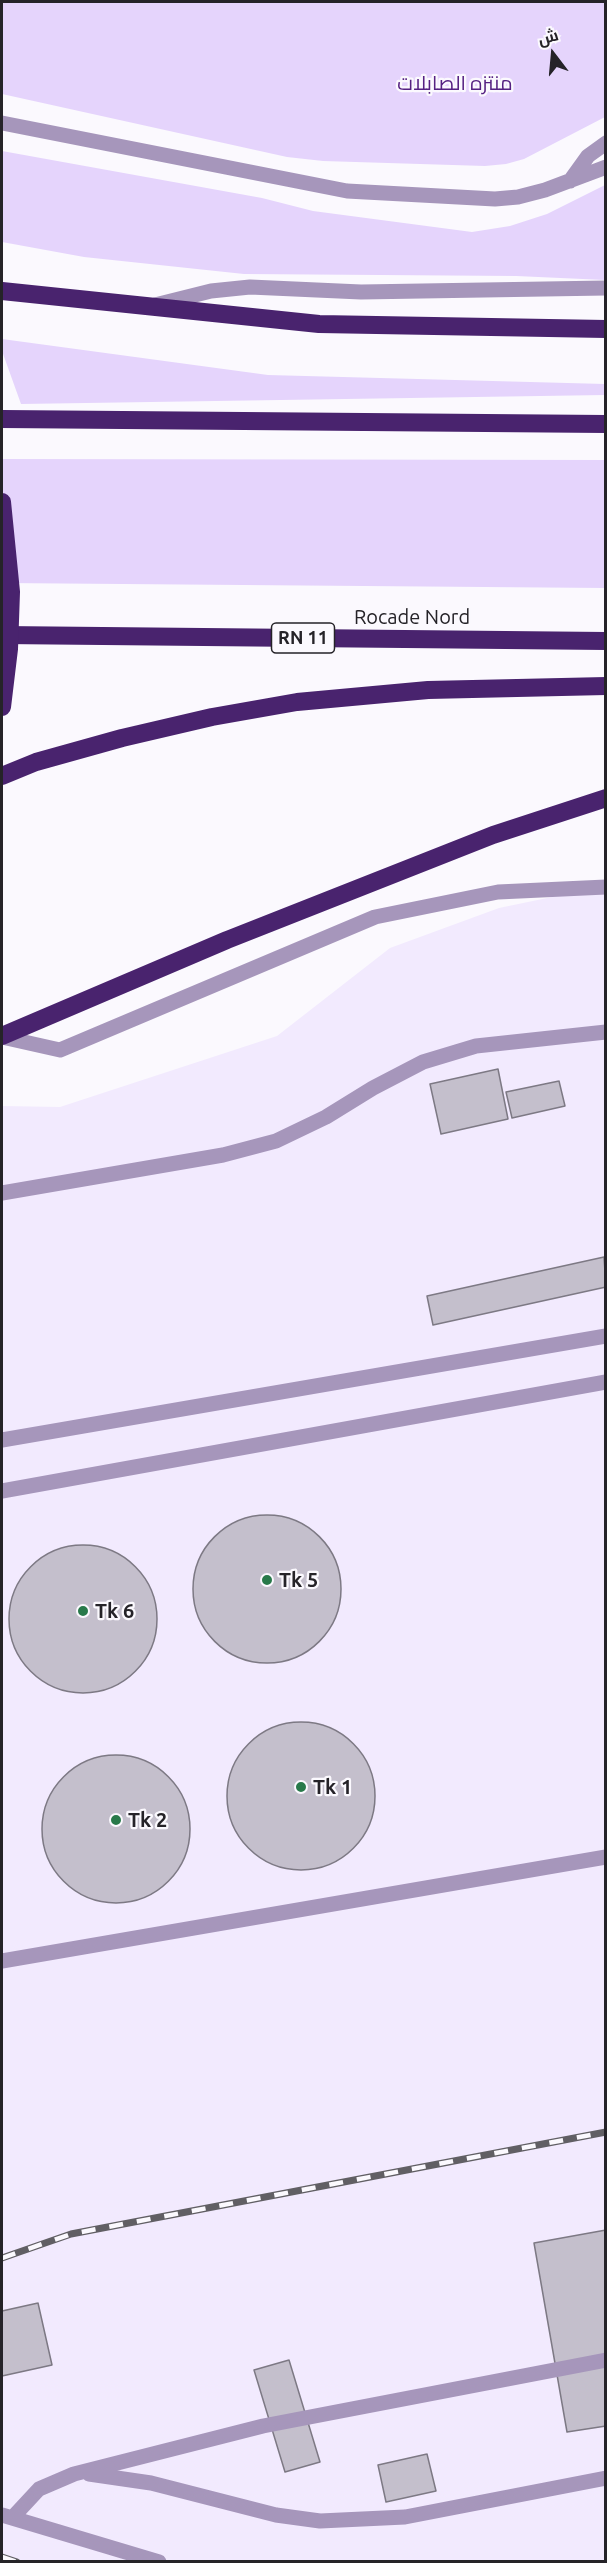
<!DOCTYPE html>
<meta charset="utf-8">
<style>
body{margin:0}
#map{position:relative;width:607px;height:2563px;overflow:hidden;background:#fbf9fe;font-family:Ubuntu,Cairo,sans-serif}
canvas{display:block}
.frame{position:absolute;inset:0;border:3px solid #252328;pointer-events:none}
.north{position:absolute;left:523px;top:24px;width:60px;height:60px;-webkit-text-stroke:4px #fbf9fe;paint-order:stroke;rotate:344deg;font-size:16px;font-weight:700;line-height:24px;text-align:center;color:#252328}
.north::after{content:'';display:block;margin:auto;width:21px;height:27px;background:#252328;clip-path:polygon(50% 0,100% 100%,50% 72%,0 100%)}
</style>
<div id="map">
<canvas width="607" height="2563"></canvas>
<div class="frame"></div>
<div class="north">ش</div>
</div>
<script>
const c = document.querySelector('canvas').getContext('2d');
c.lineJoin = 'round';
function fillPath(path, color) { c.fillStyle = color; c.fill(path, 'evenodd'); }
const poly = rows => new Path2D(rows.map(r => 'M' + r).join(''));
function trace(path, color, width, dash) { c.strokeStyle = color; c.lineWidth = width; c.lineCap = dash ? 'butt' : 'round'; c.setLineDash(dash || []); c.stroke(path); }
function write(font, color, halo, rows, align = 'center') {
  c.font = font + ' Ubuntu,Cairo,sans-serif'; c.lineWidth = 4.5; c.setLineDash([]); c.textBaseline = 'middle'; c.strokeStyle = halo; c.fillStyle = color; for (const [text, x, y, turn = 0] of rows) {
    c.save(); c.translate(x, y); c.rotate((+turn || 0) * Math.PI / 180); c.textAlign = isNaN(turn) ? turn : align; if (halo) c.strokeText(text, 0, 0); c.fillText(text, 0, 0); c.restore();
  }
}
fillPath(poly([
 [605,886,605,2561,2,2561,2,1106,60,1107,277,1036,390,948,499,908]
]), '#f2eafe');
fillPath(poly([
 [2,2,605,2,605,117,524,159,506,164,485,166,323,161,287,157,2,94],
 [2,151,262,198,313,211,472,232,510,226,547,214,605,185,605,280,516,276,244,274,84,257,2,242],
 [2,339,268,375,605,384,605,395,21,404,2,351],
 [2,459,605,460,605,588,2,583]
]), '#e5d4fc');
const building = poly([
 [498,1069,508,1119,441,1134,430,1084,498,1069],
 [559,1081,565,1106,512,1118,506,1092,559,1081],
 [604,1257,606,1287,433,1325,427,1296,604,1257],
 '193 1589a74 74 0 1 1 148 0a74 74 0 1 1-148 0Z',
 '9 1619a74 74 0 1 1 148 0a74 74 0 1 1-148 0Z',
 '227 1796a74 74 0 1 1 148 0a74 74 0 1 1-148 0Z',
 '42 1829a74 74 0 1 1 148 0a74 74 0 1 1-148 0Z',
 [606,2230,606,2426,567,2432,534,2243,606,2230],
 [38,2303,52,2365,2,2376,2,2311,38,2303],
 [289,2360,320,2462,285,2472,254,2370,289,2360],
 [427,2454,436,2491,386,2502,378,2465,427,2454]
]);
fillPath(building, '#c4bfcc');
trace(building, '#7d7984', 1.5);
trace(poly([
 [2,123,347,191,495,199,518,197,545,190,606,167],
 [570,181,588,156,606,143],
 [155,305,211,291,250,287,361,292,606,288],
 [2,1037,60,1050,375,917,498,892,606,887],
 [2,1193,223,1155,276,1141,326,1117,373,1088,423,1062,476,1046,606,1032],
 [2,1440,606,1336],
 [2,1491,606,1382],
 [2,1961,606,1857],
 [89,2474,151,2483,276,2515,320,2521,405,2517,606,2478],
 [2,2515,159,2562],
 [13,2517,39,2489,74,2474,263,2426,606,2360]
]), '#a696bb', 15);
trace(poly([
 [2,291,319,324,606,329],
 [2,419,606,424],
 [2,635,606,641],
 [2,776,36,762,122,738,212,717,297,702,428,690,606,686],
 [2,1036,227,940,493,835,606,798]
]), '#49236e', 18);
const rail = poly([
 [2,2258,71,2234,606,2132],
 [2,2557,17,2562]
]);
trace(rail, '#615f64', 7);
trace(rail, '#fbf9fe', 4.5, [14]);
trace(poly([
 [2,502,11,592,9,649,2,707]
]), '#49236e', 18);
for (const [x, y, r, color] of [
 [267,1580,6,"#28794a"],
 [83,1611,6,"#28794a"],
 [301,1787,6,"#28794a"],
 [116,1820,6,"#28794a"]
]) { const dot = new Path2D(); dot.arc(x, y, r, 0, 2 * Math.PI); c.fillStyle = color; c.fill(dot); trace(dot, '#fbf9fe', 2); }
for (const [x, y, w] of [
 [303,638,63]
]) { const box = new Path2D(); box.roundRect(x - w / 2, y - 15, w, 30, 4.5); c.fillStyle = '#fbf9fe'; c.fill(box); trace(box, '#252328', 1.5); }
write('bold 18px', '#252328', null, [
 ["RN 11",303,638]
]);
write('20px', '#552182', '#fbf9fe', [
 ["منتزه الصابلات",455,83]
]);
write('20px', '#252328', '#fbf9fe', [
 ["Rocade Nord",412,617]
]);
write('bold 20px', '#252328', '#fbf9fe', [
 ["Tk 5",279,1580],
 ["Tk 6",95,1611],
 ["Tk 1",313,1787],
 ["Tk 2",128,1820]
], 'left');
</script>
